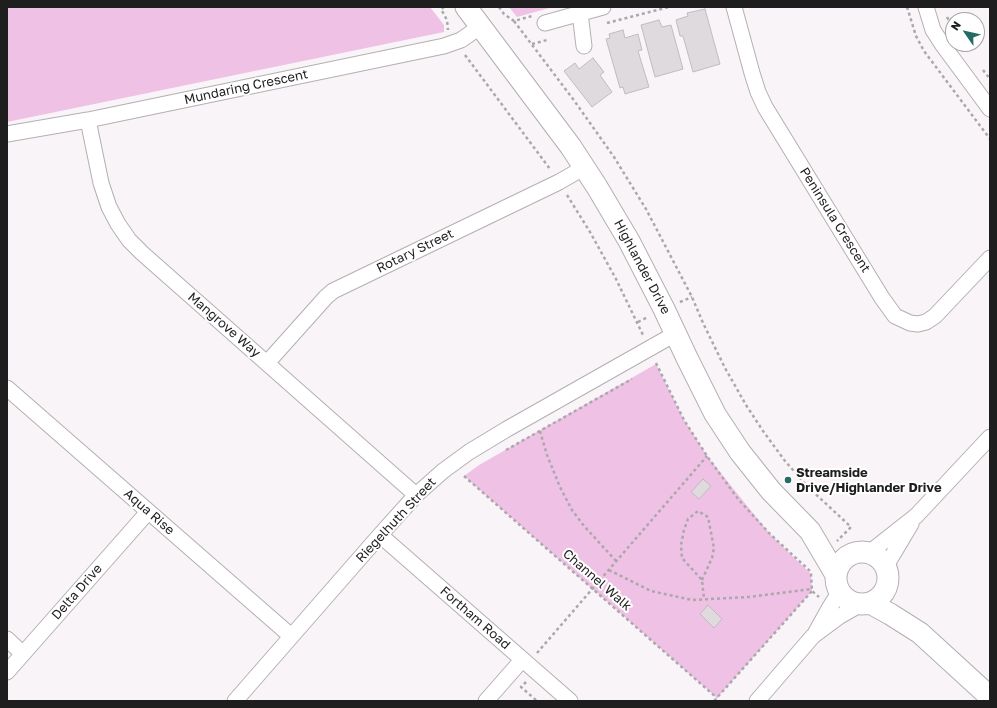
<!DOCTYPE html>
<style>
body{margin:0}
#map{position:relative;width:997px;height:708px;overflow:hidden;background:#f9f4f8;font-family:"Golos Text",sans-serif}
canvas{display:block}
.frame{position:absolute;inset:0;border:8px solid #1f1e1f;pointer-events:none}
.north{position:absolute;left:945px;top:12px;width:40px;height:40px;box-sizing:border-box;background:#fff;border:1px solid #a5a5a5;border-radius:50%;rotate:304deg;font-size:11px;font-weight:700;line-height:16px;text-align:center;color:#1f1e1f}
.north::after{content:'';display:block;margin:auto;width:14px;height:18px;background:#236c63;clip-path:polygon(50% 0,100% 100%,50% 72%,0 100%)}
</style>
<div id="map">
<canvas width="997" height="708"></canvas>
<div class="frame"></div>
<div class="north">N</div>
</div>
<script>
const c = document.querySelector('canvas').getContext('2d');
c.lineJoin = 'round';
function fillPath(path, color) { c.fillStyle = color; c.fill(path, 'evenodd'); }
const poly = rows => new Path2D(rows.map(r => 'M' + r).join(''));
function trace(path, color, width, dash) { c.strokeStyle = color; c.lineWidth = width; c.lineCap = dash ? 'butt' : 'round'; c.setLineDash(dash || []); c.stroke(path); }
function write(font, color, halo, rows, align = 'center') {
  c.font = font + ' "Golos Text",sans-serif'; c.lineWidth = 4; c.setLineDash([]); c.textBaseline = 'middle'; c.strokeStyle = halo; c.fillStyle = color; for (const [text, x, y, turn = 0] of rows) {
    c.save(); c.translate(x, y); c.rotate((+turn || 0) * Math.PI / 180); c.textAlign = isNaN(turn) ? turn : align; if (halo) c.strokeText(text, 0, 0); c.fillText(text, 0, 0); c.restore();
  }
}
fillPath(poly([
 [7,7,430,7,444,25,444,32,7,122],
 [509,7,553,7,517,17],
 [656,364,684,420,707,456,769,533,811,574,812,591,717,698,464,476,479,465]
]), '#efc2e5');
const building = poly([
 [705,9,720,64,693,72,683,36,680,36,676,20,688,16,687,13,705,9],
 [659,20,662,27,671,25,683,69,655,77,641,25,659,20],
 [623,30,625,38,638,34,642,50,638,51,649,87,625,94,623,87,620,88,606,39,610,38,609,34,623,30],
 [593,58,604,72,600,75,612,92,592,107,564,71,575,63,579,69,593,58],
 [703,479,711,486,699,499,691,492,703,479],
 [708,605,722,619,714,628,700,614,708,605]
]);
fillPath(building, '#dfdade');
trace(building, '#bfbbbe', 1);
const street = poly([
 [734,7,752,73,758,92,765,107,882,298,895,316,910,323,918,324,926,322,935,316,990,258],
 [926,7,933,30,942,44,990,109],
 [580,13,584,46],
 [545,23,603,7],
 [88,120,101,183,109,207,118,224,129,240,142,253,416,495],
 [7,134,88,120,444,46,461,40,481,26],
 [267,363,326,297,333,291,559,182,585,167],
 [7,388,291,636],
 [380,535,570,701],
 [869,553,916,516,990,437],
 [886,566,911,524],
 [816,632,830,607,840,591],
 [7,639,23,654],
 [7,672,148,512],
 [235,701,380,535,416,495,443,471,469,452,507,429,675,334],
 [486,701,522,660],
 [757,701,813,636,840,616,861,604]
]);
const secondary = poly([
 [466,7,571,147,597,187,629,241,664,309,687,358,715,414,740,452,771,491,810,531,836,575],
 '836 578a26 26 0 1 1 52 0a26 26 0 1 1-52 0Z',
 [870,603,890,614,920,633,990,697]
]);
trace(street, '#b4afb2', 17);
trace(secondary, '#b4afb2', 23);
trace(poly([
 [444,7,441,9,447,20,448,30],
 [499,7,504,14,514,21,532,16],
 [907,7,916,36,924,51,990,139],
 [947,17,953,29],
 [514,21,573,99,614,157,646,209,692,297,703,323,725,368,746,405,763,431,785,461,808,487,851,527,837,541],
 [607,23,669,7],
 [532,44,547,40],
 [465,55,550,169],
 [983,70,990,79],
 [567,195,590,232,616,279,643,335],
 [680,302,692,297],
 [638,322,648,317],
 [656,363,684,420,707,456,738,499,769,533,810,571,811,574,812,591,819,597],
 [540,431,547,455,560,487,572,510,584,526,616,561],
 [506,450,632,379],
 [464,476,717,698],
 [609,570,651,591,692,600,749,597,812,589],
 [702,580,712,558,714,548,708,517,698,511,688,519,684,530,681,545,682,558,702,580,704,599],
 [537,653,707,456],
 [526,682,521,687,537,701],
 [714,701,812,591]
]), '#aba7aa', 2.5, [3, 3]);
trace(street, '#fff', 15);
trace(secondary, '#fff', 21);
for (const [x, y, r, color] of [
 [788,480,4,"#236c63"]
]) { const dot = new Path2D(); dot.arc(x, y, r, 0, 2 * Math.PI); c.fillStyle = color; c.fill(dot); trace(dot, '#fff', 1.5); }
write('13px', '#1f1e1f', '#fff', [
 ["Mundaring Crescent",246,87,-12],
 ["Peninsula Crescent",835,220,58],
 ["Rotary Street",415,251,-26],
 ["Highlander Drive",642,267,62],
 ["Mangrove Way",224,325,41],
 ["Aqua Rise",149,512,41],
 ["Riegelhuth Street",396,520,-47],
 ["Channel Walk",597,580,41],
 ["Delta Drive",77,592,-49],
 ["Fortham Road",475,618,41]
]);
write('bold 13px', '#1f1e1f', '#fff', [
 ["Streamside",796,473],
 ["Drive/Highlander Drive",796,488]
], 'left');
</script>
